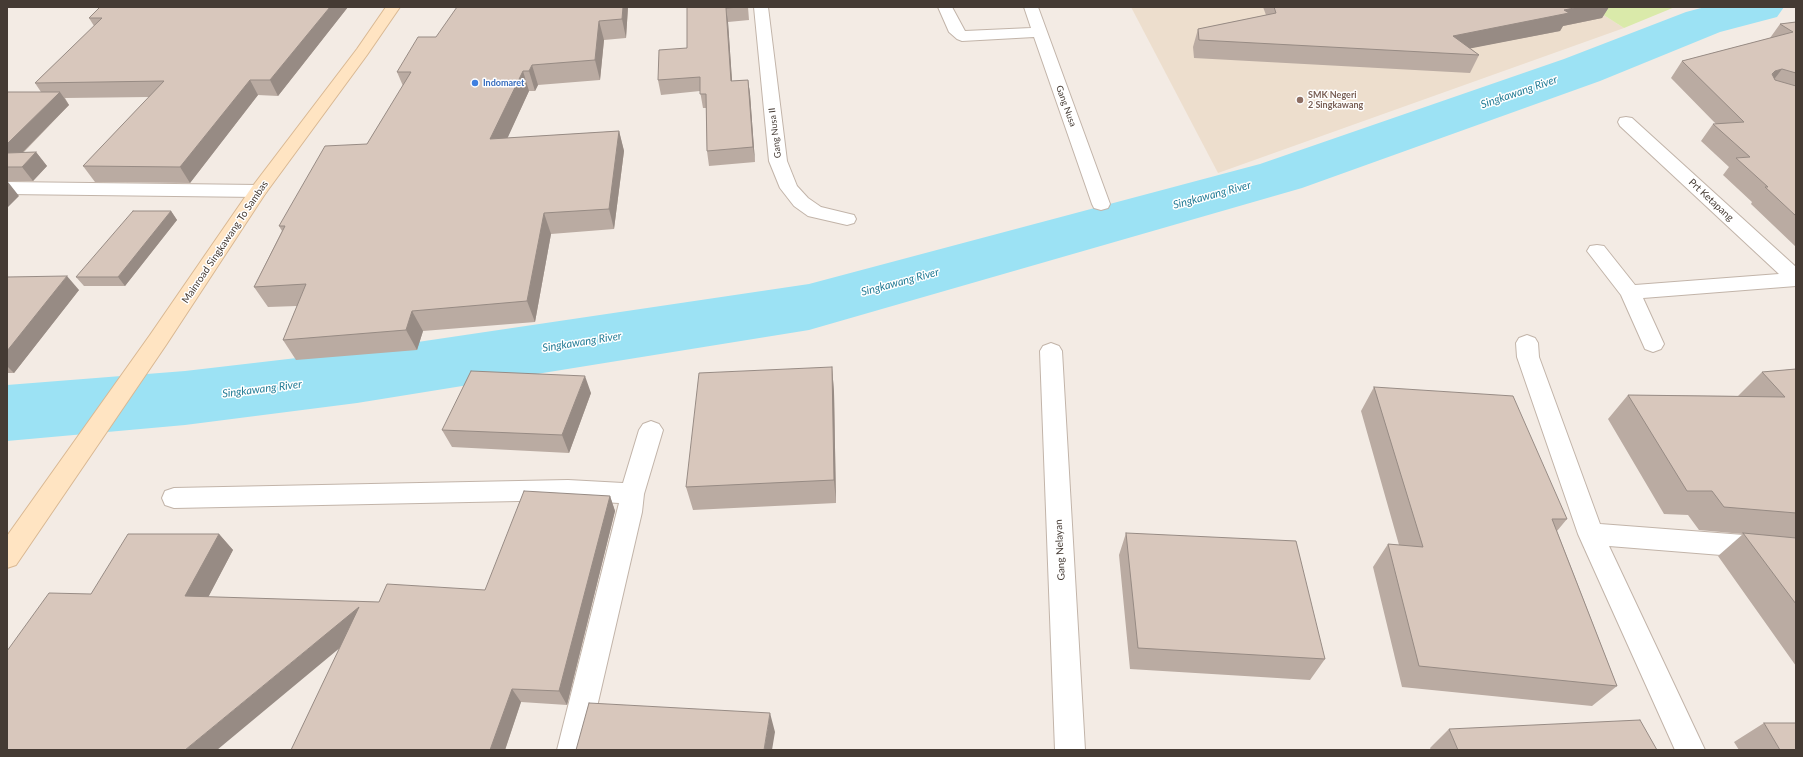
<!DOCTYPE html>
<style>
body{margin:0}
#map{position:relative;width:1803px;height:757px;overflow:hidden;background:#f3ebe4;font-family:Lato,sans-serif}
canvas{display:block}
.frame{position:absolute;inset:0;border:8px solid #453b34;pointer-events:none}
</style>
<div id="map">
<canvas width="1803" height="757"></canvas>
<div class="frame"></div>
</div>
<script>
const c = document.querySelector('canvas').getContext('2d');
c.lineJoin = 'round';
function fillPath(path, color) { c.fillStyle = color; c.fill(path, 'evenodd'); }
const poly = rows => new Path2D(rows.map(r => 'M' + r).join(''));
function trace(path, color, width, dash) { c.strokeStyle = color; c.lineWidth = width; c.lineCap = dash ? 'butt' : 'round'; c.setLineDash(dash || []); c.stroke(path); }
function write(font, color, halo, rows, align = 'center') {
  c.font = font + ' Lato,sans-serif'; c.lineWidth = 3; c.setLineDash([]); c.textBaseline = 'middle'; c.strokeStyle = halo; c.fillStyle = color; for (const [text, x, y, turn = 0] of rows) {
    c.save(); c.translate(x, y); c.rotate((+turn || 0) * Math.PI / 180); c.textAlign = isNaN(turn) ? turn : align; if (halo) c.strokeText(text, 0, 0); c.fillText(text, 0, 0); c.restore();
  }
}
fillPath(poly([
 [1131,7,1591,7,1624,28,1218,173]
]), '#eddecd');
fillPath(poly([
 [1591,7,1675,7,1624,28]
]), '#daeaaa');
fillPath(poly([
 [1705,7,1784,7,1777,17,1720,32,1600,81,1302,188,809,330,357,403,185,425,7,441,7,385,185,371,357,351,809,284,1260,164,1564,59,1686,12,1705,7]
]), '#9ce2f4');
const street = poly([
 [754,7,768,7,787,161,797,186,808,198,821,207,854,215,856,219,854,223,847,225,808,216,794,206,780,188,769,161,754,7],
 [938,7,952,7,965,31,1031,28,1024,7,1038,7,1110,204,1108,208,1101,210,1094,208,1092,204,1034,37,962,41,957,39,949,32,938,7],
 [1626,117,1632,118,1796,267,1796,286,1643,298,1664,344,1661,349,1653,352,1645,349,1621,295,1587,251,1590,246,1597,245,1604,246,1635,285,1779,274,1620,126,1618,122,1620,118,1626,117],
 [7,182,258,185,264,187,267,191,264,195,258,197,7,194,7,182],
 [1527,335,1535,338,1538,343,1539,357,1600,524,1796,539,1796,561,1609,546,1705,750,1675,750,1578,534,1517,357,1516,343,1519,338,1527,335],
 [1051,343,1059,346,1062,351,1085,750,1055,750,1040,351,1043,346,1051,343],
 [651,421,659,424,663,430,644,494,642,512,587,750,557,750,619,503,568,500,174,508,165,505,162,498,165,491,174,488,568,480,623,483,639,430,643,424,651,421]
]);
const secondary = poly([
 [386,7,400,7,367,55,265,194,166,345,16,565,7,568,7,536,150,335,252,187,357,49,386,7]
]);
trace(street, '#c2b4a9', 2);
trace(secondary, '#d9b893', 2);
fillPath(street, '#fff');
fillPath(secondary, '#ffe4c2');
fillPath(poly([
 [100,7,348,7,278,96,258,95,190,183,95,182,83,166,149,97,65,98,69,105,23,153,36,152,47,166,33,181,7,181,7,92,41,92,35,83,94,26,89,18],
 [628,7,626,38,604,40,600,80,538,85,535,91,529,91,507,138,619,131,624,151,614,229,551,234,535,322,423,331,417,350,296,360,283,340,297,306,268,307,254,287,282,231,279,226,367,144,403,86,397,72,436,37],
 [687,7,748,7,749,20,728,22,732,81,748,80,750,94,755,162,709,166,707,151,706,108,703,108,700,91,661,95,658,80,687,48],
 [1263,7,1609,7,1602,18,1563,26,1560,31,1470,48,1479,55,1470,73,1194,58,1193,47,1198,29,1266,15],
 [1796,22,1796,247,1751,204,1752,202,1723,175,1729,167,1701,141,1713,124,1716,124,1671,78,1682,61,1770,38,1780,24],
 [171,211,177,220,125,286,84,286,76,277],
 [7,277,79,290,14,373,7,373],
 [832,367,834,392,836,503,693,510,686,487],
 [1796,369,1796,666,1718,556,1743,534,1699,530,1688,515,1664,514,1608,419,1628,395,1738,396,1762,372],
 [1374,387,1567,519,1557,531,1617,686,1592,706,1402,687,1373,567,1388,544,1399,545,1361,411],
 [591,393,569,453,452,447,442,430],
 [610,496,615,511,567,705,521,702,505,750,291,750,340,648,91,594,219,534,233,550,208,597,379,602,485,590],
 [1126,533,1325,659,1310,680,1130,669,1119,555],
 [1764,723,1796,750,1739,750,1734,742],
 [1449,729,1657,750,1431,750,1430,748]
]), '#baaba2');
fillPath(poly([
 [330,7,348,7,278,96,270,80],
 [623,7,628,7,626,38,622,19],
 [1579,7,1609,7,1602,18,1563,26,1560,31,1447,53,1453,36,1564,10],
 [726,8,728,22,733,95,731,81],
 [599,21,604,40,600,80,595,60],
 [532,65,538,85,535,91,529,71],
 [1782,69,1769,86,1763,88,1775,71],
 [523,71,529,91,498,159,490,139],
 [250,80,258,95,190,183,180,167],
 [748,80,750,94,755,162,753,147],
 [60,92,69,105,9,166,7,164,7,144],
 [619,131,624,151,614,229,609,209],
 [36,152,47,166,33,181,22,167],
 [8,182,19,196,7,208,7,183],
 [171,211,177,220,125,286,118,277],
 [544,213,551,234,535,322,527,301],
 [67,276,79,290,14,373,7,366,7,351],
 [412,311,423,331,417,350,406,330],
 [832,367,834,392,836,503,834,480],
 [585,376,591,393,569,453,562,435],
 [610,496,615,511,567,705,559,691],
 [219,534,233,550,201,611,185,596],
 [359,607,371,622,217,750,185,750],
 [512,689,521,702,505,750,490,750],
 [770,713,775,732,772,750,764,750]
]), '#978b84');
const building = poly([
 [100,7,330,7,270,80,250,80,180,167,83,166,164,81,35,83,102,18,89,18,100,7],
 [457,7,623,7,622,19,599,21,595,60,532,65,529,71,523,71,490,139,619,131,609,209,544,213,527,301,412,311,406,330,283,340,306,284,254,287,285,226,279,226,325,146,367,144,411,72,397,72,418,37,436,37,457,7],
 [687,7,740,7,726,8,731,81,748,80,753,147,707,151,706,94,700,94,700,77,658,80,659,50,687,48,687,7],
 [1274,7,1579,7,1564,10,1569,13,1453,36,1479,55,1199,40,1198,29,1276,13,1274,7],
 [1796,22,1796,73,1782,69,1775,71,1772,74,1775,80,1796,86,1796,216,1765,187,1768,187,1736,158,1750,157,1713,124,1744,122,1682,61,1793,32,1780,24,1796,22],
 [7,92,60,92,7,144,7,92],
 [36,152,22,167,7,167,7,153,36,152],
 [133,211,171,211,118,277,76,277,133,211],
 [67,276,7,351,7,277,67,276],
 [832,367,834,480,686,487,699,373,832,367],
 [1796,369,1796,513,1724,507,1712,491,1687,491,1628,395,1785,397,1762,372,1796,369],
 [471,371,585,376,562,435,442,430,471,371],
 [1374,387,1513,396,1567,519,1552,519,1617,686,1419,666,1388,544,1423,547,1374,387],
 [524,491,610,496,559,691,512,689,490,750,291,750,359,607,185,750,7,750,7,651,49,593,91,594,128,534,219,534,185,596,379,602,387,584,485,590,524,491],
 [1126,533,1296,541,1325,659,1138,648,1126,533],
 [1743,533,1796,538,1796,604,1743,533],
 [589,703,770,713,764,750,576,750,589,703],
 [1640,720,1657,750,1458,750,1449,729,1640,720],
 [1764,723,1796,723,1796,750,1780,750,1764,723]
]);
fillPath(building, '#d8c7bc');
trace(building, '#978b84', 1);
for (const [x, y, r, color] of [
 [475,83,4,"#3f7fe0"],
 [1300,100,4,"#8d6e63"]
]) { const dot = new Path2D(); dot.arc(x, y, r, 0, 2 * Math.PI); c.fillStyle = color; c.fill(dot); trace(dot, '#fff', 1.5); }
write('bold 9px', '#366cbe', '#fff', [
 ["Indomaret",483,83]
], 'left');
write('bold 9px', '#785e54', '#fff', [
 ["SMK Negeri",1308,95],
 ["2 Singkawang",1308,105]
], 'left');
write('9px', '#453b34', '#fff', [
 ["Gang Nusa",1066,106,70],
 ["Gang Nusa II",775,133,-97]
]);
write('10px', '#453b34', '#fff', [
 ["Prt Ketapang",1711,200,43],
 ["Mainroad Singkawang To Sambas",225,242,-56],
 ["Gang Nelayan",1060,550,-93]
]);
write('italic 11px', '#237c96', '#fff', [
 ["Singkawang River",1519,92,-19],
 ["Singkawang River",1212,195,-15],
 ["Singkawang River",900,282,-15],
 ["Singkawang River",582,342,-9],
 ["Singkawang River",262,389,-7]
]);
</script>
